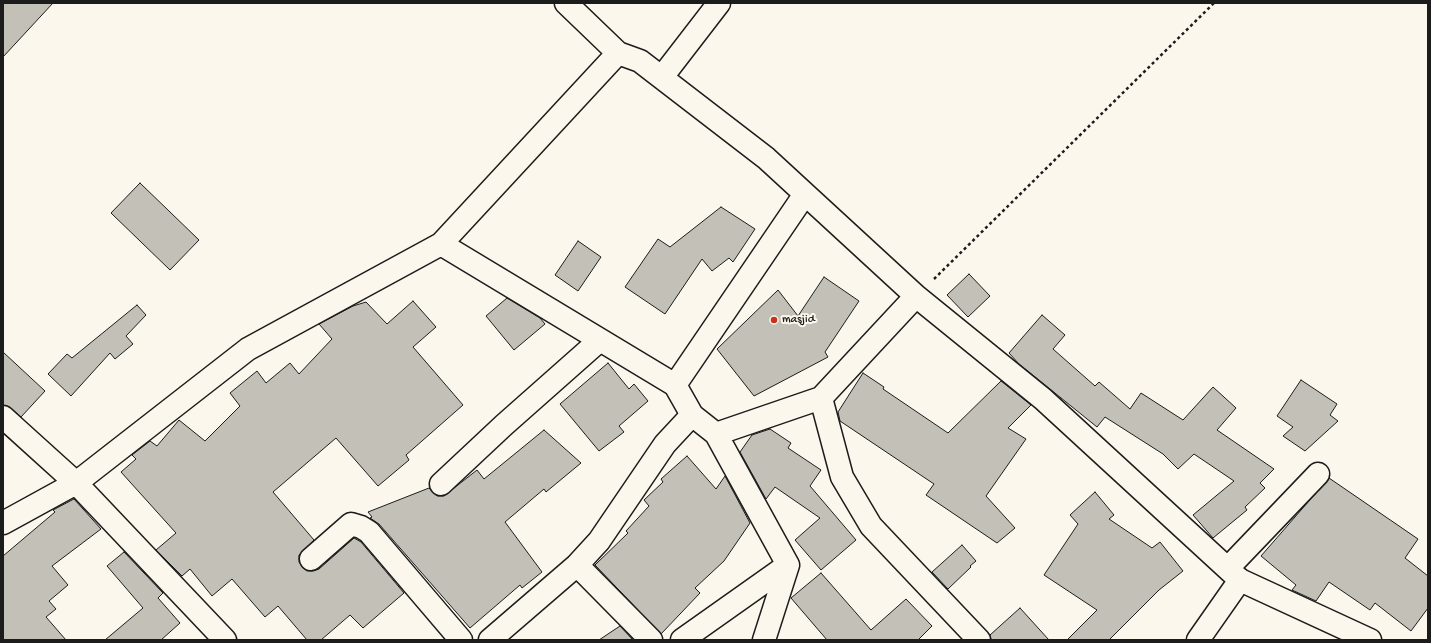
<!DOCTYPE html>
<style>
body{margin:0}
#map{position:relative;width:1431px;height:643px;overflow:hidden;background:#fbf7ec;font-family:"Gochi Hand",sans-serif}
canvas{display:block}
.frame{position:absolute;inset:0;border:4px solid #1c1c1c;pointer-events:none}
</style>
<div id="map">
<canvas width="1431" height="643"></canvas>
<div class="frame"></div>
</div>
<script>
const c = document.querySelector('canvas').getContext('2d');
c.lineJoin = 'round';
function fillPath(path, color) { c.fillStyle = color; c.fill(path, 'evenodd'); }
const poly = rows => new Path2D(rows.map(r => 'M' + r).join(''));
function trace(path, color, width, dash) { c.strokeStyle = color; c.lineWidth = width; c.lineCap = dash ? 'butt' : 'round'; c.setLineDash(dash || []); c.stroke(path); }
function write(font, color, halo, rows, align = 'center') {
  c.font = font + ' "Gochi Hand",sans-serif'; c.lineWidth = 4; c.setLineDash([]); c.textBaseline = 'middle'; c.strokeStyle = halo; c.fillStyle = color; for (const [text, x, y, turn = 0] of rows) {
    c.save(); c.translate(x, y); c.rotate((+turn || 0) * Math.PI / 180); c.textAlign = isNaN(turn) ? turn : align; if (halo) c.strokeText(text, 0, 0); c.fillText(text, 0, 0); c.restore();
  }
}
const building = poly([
 [3,3,53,3,3,57,3,3],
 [140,183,199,240,170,270,111,213,140,183],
 [721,207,755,229,733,262,729,258,712,271,702,259,665,314,625,287,658,239,670,247,721,207],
 [578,241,601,257,578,291,555,275,578,241],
 [969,274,990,296,968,317,947,295,969,274],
 [824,277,859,301,825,352,828,357,754,396,717,349,778,290,798,316,824,277],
 [507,298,540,318,545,324,514,350,486,316,507,298],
 [413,301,436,327,413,347,463,405,406,455,409,460,378,486,336,438,273,492,314,540,299,555,299,562,302,567,307,571,313,571,319,569,354,538,361,542,404,593,363,628,350,615,321,640,307,640,278,606,265,617,232,579,212,596,190,569,182,576,156,550,176,533,121,472,136,459,132,455,150,441,157,446,179,420,205,441,240,406,230,393,257,371,266,383,290,363,299,374,332,339,319,324,353,306,366,302,387,324,413,301],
 [137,305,146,315,126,336,133,344,115,359,110,353,71,396,48,374,67,354,72,358,137,305],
 [1042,315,1065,335,1053,349,1095,386,1099,382,1130,409,1141,393,1183,420,1213,387,1236,408,1217,430,1274,469,1260,483,1265,488,1245,507,1247,510,1213,538,1193,515,1234,481,1194,454,1178,469,1163,454,1105,417,1097,427,1019,364,1009,353,1042,315],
 [3,352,45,391,21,417,11,408,3,405,3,352],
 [608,363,629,389,634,384,648,401,619,426,624,432,599,451,560,404,608,363],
 [863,373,884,387,883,389,948,433,1001,381,1031,405,1008,428,1026,439,986,496,1015,528,997,543,926,495,934,484,840,421,838,412,863,373],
 [1301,380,1337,404,1330,415,1338,421,1305,451,1283,436,1293,427,1277,416,1301,380],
 [770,429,791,443,788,448,821,470,810,486,856,540,821,570,795,540,820,518,775,487,766,499,740,452,752,435,770,429],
 [544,430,581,463,546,492,544,489,505,522,542,572,522,588,520,585,470,628,379,524,370,518,372,517,368,512,429,488,437,496,444,496,477,470,484,479,544,430],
 [687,456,716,489,725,476,750,523,724,561,695,588,700,593,661,634,595,565,628,533,626,531,649,506,644,500,663,482,661,479,687,456],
 [1329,478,1418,539,1405,558,1428,576,1428,608,1411,631,1375,603,1370,610,1329,582,1316,601,1292,590,1296,585,1261,556,1329,478],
 [1095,492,1114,515,1109,519,1152,548,1160,542,1183,571,1159,590,1109,640,1067,640,1097,610,1044,575,1078,524,1070,515,1095,492],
 [74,499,101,529,52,566,68,585,49,601,56,609,46,617,66,640,3,640,3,556,55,512,53,510,74,499],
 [962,545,976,561,970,566,971,567,948,589,932,572,962,545],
 [124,552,163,593,158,598,180,623,161,640,105,640,143,608,107,566,124,552],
 [821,573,871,630,906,599,932,626,918,640,827,640,791,598,821,573],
 [1020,608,1049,640,991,640,990,635,1020,608],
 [620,626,633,640,599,640,620,626]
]);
fillPath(building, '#c3c0b8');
trace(building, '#1c1c1c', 1);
const minor = poly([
 [566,3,618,53,640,61,766,158,916,296,1043,399,1240,580,1198,640],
 [662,77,719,3],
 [441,244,618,53],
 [675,385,805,194],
 [821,398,842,477,871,526,979,640],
 [3,417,76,483,225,640],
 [716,434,788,565,764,640],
 [441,484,504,425,600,340],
 [3,523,76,483,248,349,441,244,675,385,692,415,716,434,821,398,916,296],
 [311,559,351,524,361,527,369,532,461,640],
 [577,565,651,640],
 [1228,568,1318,474],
 [490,640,577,565,599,541,665,444,692,415],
 [682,640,788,565]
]);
const tertiary = poly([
 [1240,580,1370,640]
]);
trace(minor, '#1c1c1c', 25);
trace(tertiary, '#1c1c1c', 25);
trace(poly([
 [934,279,1214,3]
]), '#1c1c1c', 2.5, [3, 3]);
trace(minor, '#fbf7ec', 22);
trace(tertiary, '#fbf7ec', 22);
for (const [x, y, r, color] of [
 [774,320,4,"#c8321e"]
]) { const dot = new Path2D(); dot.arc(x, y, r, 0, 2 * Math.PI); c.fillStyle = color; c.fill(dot); trace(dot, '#fbf7ec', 1.5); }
write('12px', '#1c1c1c', '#fbf7ec', [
 ["masjid",782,320]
], 'left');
</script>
